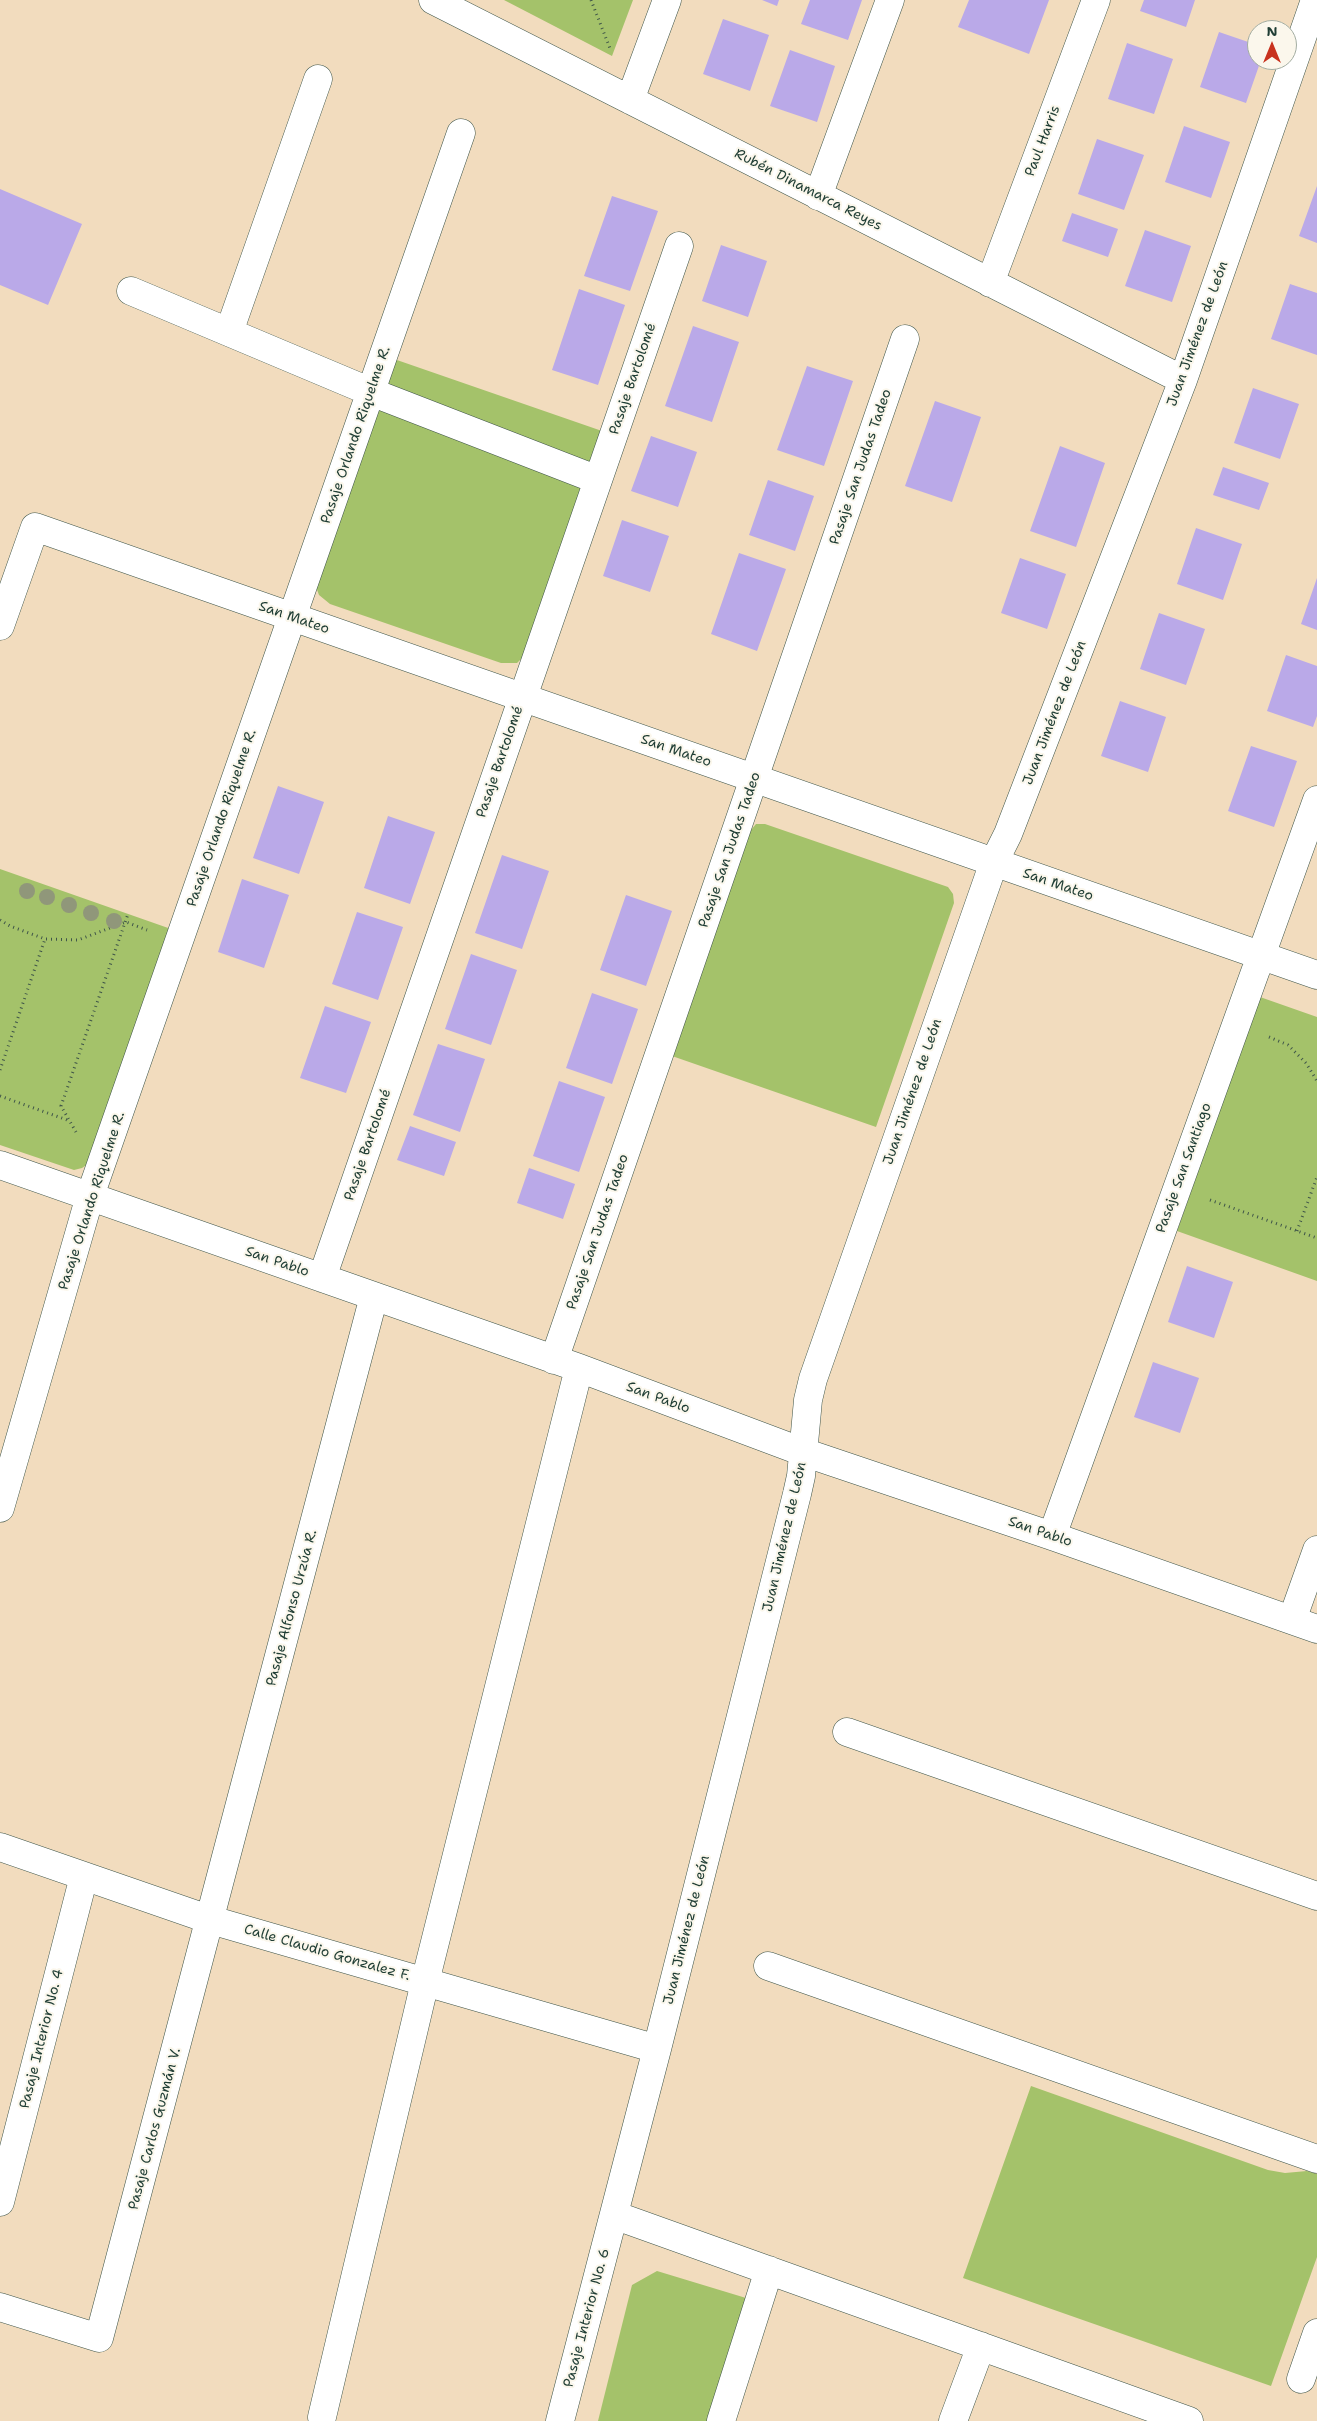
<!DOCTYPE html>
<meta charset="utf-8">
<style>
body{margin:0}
#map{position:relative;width:1317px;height:2421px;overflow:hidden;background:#f2dcbe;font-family:"Shantell Sans",sans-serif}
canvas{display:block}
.north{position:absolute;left:1247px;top:20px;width:50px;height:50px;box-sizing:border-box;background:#fbf7ec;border:1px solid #a3ada2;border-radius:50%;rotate:0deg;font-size:14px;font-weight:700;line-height:20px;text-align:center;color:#1f3d34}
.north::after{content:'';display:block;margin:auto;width:18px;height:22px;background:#c8321e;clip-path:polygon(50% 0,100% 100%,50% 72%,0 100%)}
</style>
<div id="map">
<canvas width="1317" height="2421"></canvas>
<div class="north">N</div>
</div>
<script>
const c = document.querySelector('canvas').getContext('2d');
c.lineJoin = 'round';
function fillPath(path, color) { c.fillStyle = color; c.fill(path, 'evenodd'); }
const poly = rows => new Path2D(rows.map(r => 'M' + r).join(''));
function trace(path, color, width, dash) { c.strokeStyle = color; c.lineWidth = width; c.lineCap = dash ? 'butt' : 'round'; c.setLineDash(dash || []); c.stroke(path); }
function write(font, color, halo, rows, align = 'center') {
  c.font = font + ' "Shantell Sans",sans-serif'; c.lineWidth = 4; c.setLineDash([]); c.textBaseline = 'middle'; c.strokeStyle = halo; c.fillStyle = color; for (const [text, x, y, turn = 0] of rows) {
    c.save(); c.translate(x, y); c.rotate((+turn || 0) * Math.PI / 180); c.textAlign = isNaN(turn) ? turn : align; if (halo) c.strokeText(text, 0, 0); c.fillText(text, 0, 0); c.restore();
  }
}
fillPath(poly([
 [504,0,633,0,612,56],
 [394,359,602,431,522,658,517,663,501,663,330,604,319,595,316,587],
 [756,824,765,824,948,887,953,894,954,903,876,1127,672,1056,751,830],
 [0,869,171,929,88,1164,82,1168,74,1170,0,1145],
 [1260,997,1317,1017,1317,1281,1177,1231],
 [1031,2086,1268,2170,1285,2173,1307,2171,1317,2174,1317,2257,1271,2386,963,2278],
 [657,2271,746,2298,707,2421,598,2421,632,2285]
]), '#a4c26a');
fillPath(poly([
 [762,0,779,0,777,6],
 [810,0,862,0,848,40,801,24],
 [969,0,1049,0,1029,54,958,27],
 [1144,0,1195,0,1186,27,1140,11],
 [723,19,769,35,750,91,703,74],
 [1219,32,1257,45,1257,60,1261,60,1246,103,1200,87],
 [1127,43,1173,59,1154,114,1108,99],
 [790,50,835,66,817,122,770,106],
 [1184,126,1230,142,1211,198,1165,182],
 [1097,139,1144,155,1124,210,1078,194],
 [1317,186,1317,243,1299,236],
 [0,189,82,224,48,305,0,285],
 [612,196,658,211,630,291,584,276],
 [1072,213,1118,229,1108,257,1062,241],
 [1145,230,1191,246,1172,302,1125,286],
 [721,245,767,261,748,317,702,301],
 [1290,284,1317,293,1317,355,1271,339],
 [579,289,625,305,598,385,552,370],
 [693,326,739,342,712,422,665,406],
 [807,366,853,381,824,466,777,450],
 [1253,388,1299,404,1280,459,1234,443],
 [935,401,981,417,952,502,905,486],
 [651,436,697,452,678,507,631,491],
 [1060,446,1105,463,1076,547,1030,531],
 [1223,467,1269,483,1259,510,1213,495],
 [768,480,814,496,795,551,749,535],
 [622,520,669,536,650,592,603,576],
 [1196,528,1242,544,1223,600,1177,584],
 [739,553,786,569,757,651,711,634],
 [1020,558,1066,574,1047,629,1001,613],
 [1317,578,1317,630,1301,624],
 [1159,613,1205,629,1186,685,1140,669],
 [1286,655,1317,666,1317,716,1313,727,1267,711],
 [1120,701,1166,717,1148,772,1101,756],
 [1251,746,1297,761,1274,827,1228,811],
 [278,786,324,802,299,874,253,858],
 [388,816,435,832,410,904,364,888],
 [502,855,549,871,522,949,475,933],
 [242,879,289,895,264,968,218,952],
 [626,895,672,911,646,986,600,970],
 [357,912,403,927,378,1000,332,984],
 [471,954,517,970,491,1045,445,1029],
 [592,993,638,1009,612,1084,566,1068],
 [325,1006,371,1022,346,1093,300,1078],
 [438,1044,485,1059,460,1132,413,1115],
 [559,1081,605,1097,579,1172,533,1156],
 [410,1126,456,1142,444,1176,397,1160],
 [529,1168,575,1184,563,1219,517,1203],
 [1187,1266,1233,1282,1214,1338,1168,1322],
 [1153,1362,1199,1378,1180,1433,1134,1417]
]), '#baa9e8');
const minor = poly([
 [433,0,1183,380],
 [630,100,667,0],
 [818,196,890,0],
 [990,283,1096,0],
 [131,291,371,392,598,480],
 [229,332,318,79],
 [0,626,35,527,1317,975],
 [0,1165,579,1368,803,1452,1052,1536,1317,1629],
 [322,1278,679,246],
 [554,1360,905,339],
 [0,1508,90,1196,461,133],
 [1052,1536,1317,800],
 [1292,1620,1317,1550],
 [847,1732,1317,1896],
 [0,1847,211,1920,657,2049],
 [768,1966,1317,2159],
 [0,2202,84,1876],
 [614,2215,1189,2421],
 [0,2307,99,2338,374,1296],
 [1301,2379,1317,2333],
 [322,2417,425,1982,579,1368],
 [560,2421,657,2049,797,1494,801,1476,808,1400,813,1379,994,862,1008,834,1183,380,1315,0],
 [721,2421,769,2270],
 [953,2421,981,2346]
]);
trace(minor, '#3f5549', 29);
trace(poly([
 [591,0,611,51],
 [0,920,10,926,45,939,78,940,126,922,147,930],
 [1269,1037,1288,1045,1306,1063,1317,1081],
 [0,1070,45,939],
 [0,1096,70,1121],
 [76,1132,61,1106,128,914],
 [1210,1200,1317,1238],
 [1297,1231,1317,1177]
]), '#3f5549', 3, [1, 4]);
trace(minor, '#fff', 28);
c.fillStyle = '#90977a';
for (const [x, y] of [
 [27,891],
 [47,897],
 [69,905],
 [91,913],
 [114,921]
]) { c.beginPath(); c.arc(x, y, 8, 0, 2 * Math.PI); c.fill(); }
write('14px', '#1f3d34', '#fbf7ec', [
 ["Paul Harris",1043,141,-69],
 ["Rubén Dinamarca Reyes",808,190,27],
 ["Juan Jiménez de León",1198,334,-70],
 ["Pasaje Bartolomé",633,379,-71],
 ["Pasaje Orlando Riquelme R.",356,435,-71],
 ["Pasaje San Judas Tadeo",861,467,-71],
 ["San Mateo",294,618,19],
 ["Juan Jiménez de León",1055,713,-69],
 ["San Mateo",676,751,19],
 ["Pasaje Bartolomé",500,762,-71],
 ["Pasaje Orlando Riquelme R.",222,818,-71],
 ["Pasaje San Judas Tadeo",730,850,-71],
 ["San Mateo",1058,885,19],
 ["Juan Jiménez de León",913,1092,-71],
 ["Pasaje Bartolomé",368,1145,-71],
 ["Pasaje San Santiago",1184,1168,-70],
 ["Pasaje Orlando Riquelme R.",92,1201,-72],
 ["Pasaje San Judas Tadeo",598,1232,-71],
 ["San Pablo",277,1262,19],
 ["San Pablo",658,1398,20],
 ["San Pablo",1040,1532,19],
 ["Juan Jiménez de León",785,1537,-77],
 ["Pasaje Alfonso Urzúa R.",292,1608,-75],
 ["Juan Jiménez de León",687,1930,-76],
 ["Calle Claudio Gonzalez F.",327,1953,16],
 ["Pasaje Interior No. 4",42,2039,-76],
 ["Pasaje Carlos Guzmán V.",155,2129,-75],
 ["Pasaje Interior No. 6",587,2318,-75]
]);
</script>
